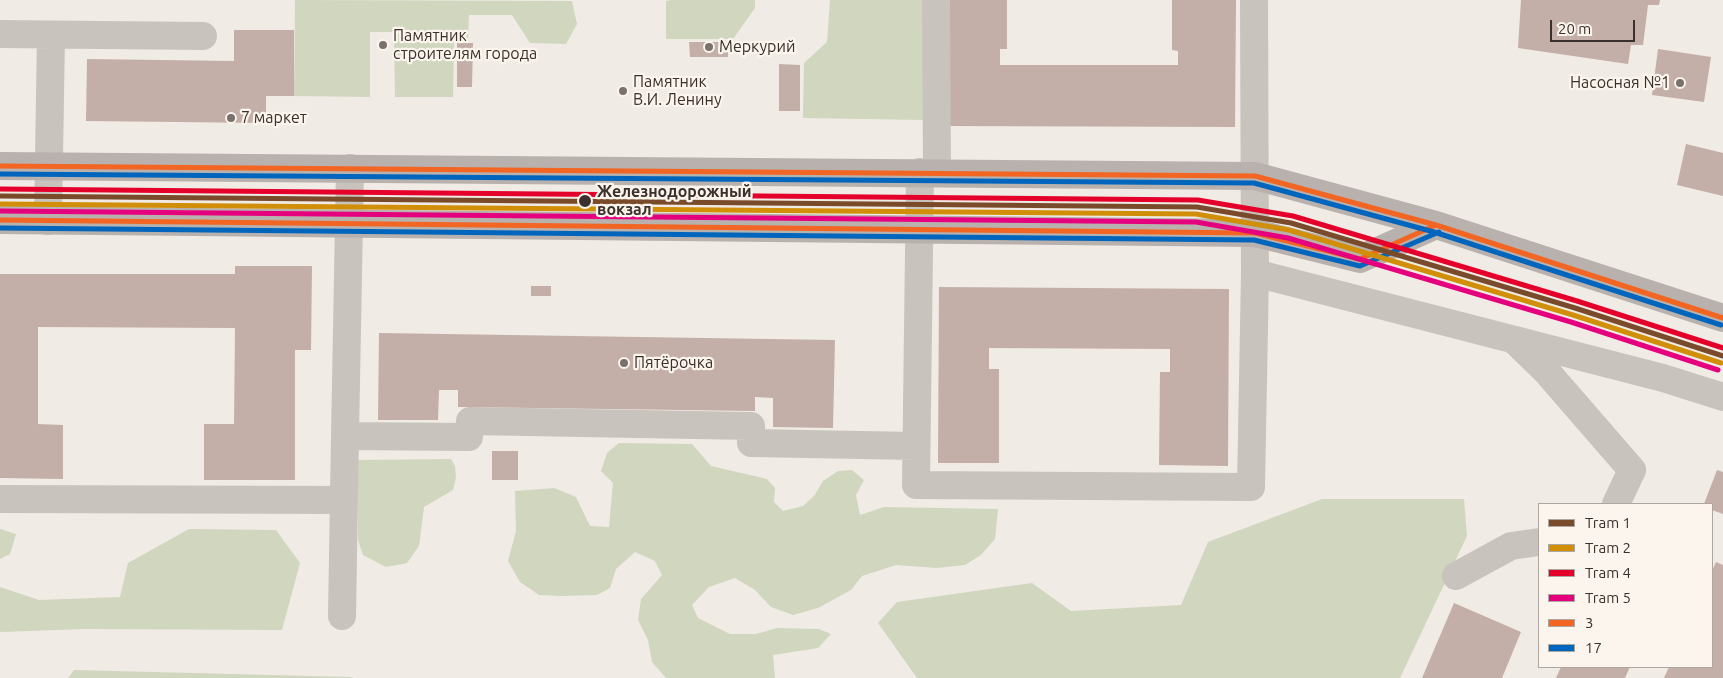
<!DOCTYPE html>
<meta charset="utf-8">
<style>
body{margin:0}
#map{position:relative;width:1723px;height:678px;overflow:hidden;background:#f0ebe5;font-family:Ubuntu,sans-serif}
canvas{display:block}
.legend{position:absolute;left:1538px;top:503px;width:175px;height:165px;box-sizing:border-box;background:#fbf5ee;border:1px solid #aea6a0;margin:0;padding:6px 9px;list-style:none;font-size:15px;color:#3b302b}
.legend li{display:flex;align-items:center;gap:10px;height:25px}
.legend b{width:25px;border:1px solid #aea6a0}
.scale{position:absolute;left:1550px;top:20px;width:85px;height:22px;box-sizing:border-box;border:2px solid #3b302b;border-top:0;padding-left:6px;font-size:15px;line-height:18px;white-space:nowrap;color:#3b302b;-webkit-text-stroke:4px #fbf5ee;paint-order:stroke}
</style>
<div id="map">
<canvas width="1723" height="678"></canvas>
<ul class="legend">
<li><b style="height:6px;background:#7a4b2a"></b>Tram 1</li>
<li><b style="height:6px;background:#d18e09"></b>Tram 2</li>
<li><b style="height:6px;background:#e4002b"></b>Tram 4</li>
<li><b style="height:6px;background:#e5007d"></b>Tram 5</li>
<li><b style="height:6px;background:#f26522"></b>3</li>
<li><b style="height:6px;background:#0065bd"></b>17</li>
</ul>
<div class="scale">20 m</div>
</div>
<script>
const c = document.querySelector('canvas').getContext('2d');
c.lineJoin = 'round';
function fillPath(path, color) { c.fillStyle = color; c.fill(path, 'evenodd'); }
const poly = rows => new Path2D(rows.map(r => 'M' + r).join(''));
function trace(path, color, width, dash) { c.strokeStyle = color; c.lineWidth = width; c.lineCap = dash ? 'butt' : 'round'; c.setLineDash(dash || []); c.stroke(path); }
function write(font, color, halo, rows, align = 'center') {
  c.font = font + ' Ubuntu,sans-serif'; c.lineWidth = 4.5; c.setLineDash([]); c.textBaseline = 'middle'; c.strokeStyle = halo; c.fillStyle = color; for (const [text, x, y, turn = 0] of rows) {
    c.save(); c.translate(x, y); c.rotate((+turn || 0) * Math.PI / 180); c.textAlign = isNaN(turn) ? turn : align; if (halo) c.strokeText(text, 0, 0); c.fillText(text, 0, 0); c.restore();
  }
}
fillPath(poly([
 [295,0,572,1,577,24,566,44,530,43,512,15,469,15,468,39,454,39,453,97,395,97,394,32,370,32,370,97,294,96],
 [671,0,755,0,755,8,733,39,666,39,666,1],
 [830,0,924,0,925,120,803,118,804,63,827,42],
 [619,443,692,444,711,466,767,479,775,488,774,502,783,511,803,506,814,496,823,481,838,471,852,470,864,480,856,495,860,515,884,507,998,509,995,539,981,555,965,565,937,568,896,565,862,576,851,590,818,608,793,615,771,607,755,590,735,578,709,587,692,605,698,618,730,634,756,634,777,628,819,629,831,634,818,648,773,655,775,678,666,678,652,662,648,640,638,620,641,599,662,575,655,561,635,552,616,569,610,588,597,595,562,596,539,595,520,582,508,561,516,531,515,491,554,488,576,497,590,526,609,527,613,483,601,471,607,453],
 [451,459,455,466,456,478,453,490,424,507,419,546,407,563,386,567,363,555,358,540,358,460],
 [1322,499,1464,499,1467,536,1400,678,917,678,878,623,897,602,1032,583,1071,611,1181,605,1208,542],
 [0,529,16,534,10,554,0,559],
 [189,529,276,530,300,563,282,630,85,629,0,632,0,587,39,600,120,597,128,563],
 [74,670,350,677,354,678,68,678]
]), '#d1d6bf');
fillPath(poly([
 [946,0,1007,0,1007,49,1000,49,1000,65,1178,65,1178,51,1172,50,1172,0,1236,0,1235,127,945,126],
 [1521,0,1660,0,1659,5,1648,5,1643,45,1631,45,1628,64,1518,48],
 [234,30,294,30,294,96,266,96,266,123,86,121,87,59,234,61],
 [689,42,728,42,728,57,690,57],
 [457,43,473,43,472,87,457,87],
 [1658,49,1711,57,1704,102,1652,95],
 [779,64,800,65,800,111,779,111],
 [1686,144,1723,153,1723,196,1677,185],
 [235,266,312,266,311,350,295,350,295,480,204,480,204,424,234,424,235,328,38,327,38,424,63,425,63,479,0,478,0,274,235,274],
 [531,286,551,286,551,296,531,296],
 [939,287,1229,289,1228,466,1159,465,1160,372,1170,372,1170,349,989,348,989,369,999,369,999,463,938,463],
 [379,333,835,340,833,428,773,427,773,398,755,397,755,411,458,407,458,390,439,390,438,420,378,420],
 [492,451,518,451,518,480,492,480],
 [1717,470,1723,472,1723,514,1712,510,1712,504,1704,504],
 [1716,562,1723,565,1723,678,1664,678,1669,667,1712,667,1712,571],
 [1454,603,1521,632,1502,678,1422,678],
 [1561,667,1630,667,1625,678,1556,678]
]), '#c3afa7');
trace(poly([
 [936,0,937,172],
 [0,34,203,36],
 [350,168,345,436,469,437,470,421,751,426,751,443,916,446],
 [920,172,916,485,1251,487,1255,273,1254,0],
 [48,221,51,35],
 [1255,273,1663,378,1723,397],
 [1514,340,1547,372,1632,470,1616,504],
 [0,499,344,500],
 [1456,576,1511,546,1539,542],
 [342,616,345,436]
]), '#c9c3be', 28);
trace(poly([
 [0,166,1255,176,1436,225,1723,318],
 [0,220,1255,233,1360,259,1436,225]
]), '#b8b1ad', 28);
trace(poly([
 [0,166,1255,176,1436,225,1723,318],
 [0,220,1255,233,1360,259,1436,225]
]), '#f26522', 5);
trace(poly([
 [0,174,1254,183,1434,232,1721,325],
 [0,228,1254,240,1360,266,1439,232]
]), '#0065bd', 5);
trace(poly([
 [0,196,1197,207,1291,223,1575,308,1723,356]
]), '#7a4b2a', 5);
trace(poly([
 [0,204,1196,214,1289,230,1573,315,1721,363]
]), '#d18e09', 5);
trace(poly([
 [0,189,1198,200,1293,216,1577,301,1723,348]
]), '#e4002b', 5);
trace(poly([
 [0,211,1196,222,1288,238,1571,322,1718,370]
]), '#e5007d', 5);
for (const [x, y, r, color] of [
 [383,45,5,"#7a716c"],
 [709,47,5,"#7a716c"],
 [1680,83,5,"#7a716c"],
 [623,91,5,"#7a716c"],
 [231,118,5,"#7a716c"],
 [585,201,7,"#3b302b"],
 [624,363,5,"#7a716c"]
]) { const dot = new Path2D(); dot.arc(x, y, r, 0, 2 * Math.PI); c.fillStyle = color; c.fill(dot); trace(dot, '#fbf5ee', 2); }
write('16px', '#3b302b', '#fbf5ee', [
 ["Памятник",393,36],
 ["строителям города",393,54],
 ["Меркурий",719,47],
 ["Памятник",633,82],
 ["В.И. Ленину",633,100],
 ["Насосная №1",1670,83,"right"],
 ["7 маркет",241,118],
 ["Пятёрочка",634,363]
], 'left');
write('bold 16px', '#3b302b', '#fbf5ee', [
 ["Железнодорожный",597,192],
 ["вокзал",597,210]
], 'left');
</script>
